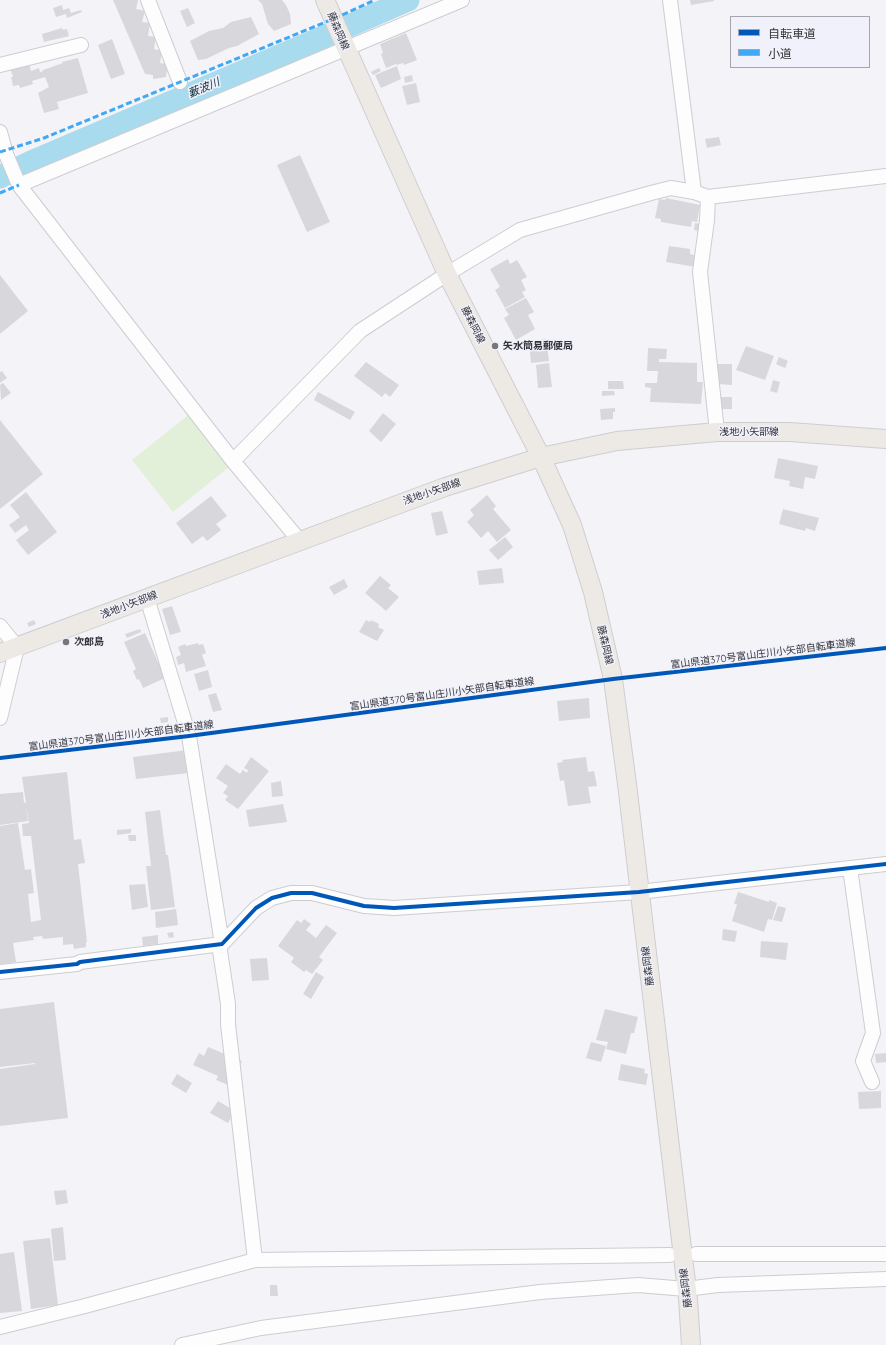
<!DOCTYPE html>
<meta charset="utf-8">
<style>
body{margin:0}
#map{position:relative;width:886px;height:1345px;overflow:hidden;background:#f3f3f8;font-family:Quicksand,"Noto Sans JP",sans-serif}
canvas{display:block}
.legend{position:absolute;left:730px;top:16px;width:140px;height:52px;box-sizing:border-box;background:#f0f1fb;border:1px solid #a5a5ad;margin:0;padding:5px 7px;list-style:none;font-size:12px;color:#343438}
.legend li{display:flex;align-items:center;gap:8px;height:20px}
.legend b{width:20px;border:1px solid #a5a5ad}
</style>
<div id="map">
<canvas width="886" height="1345"></canvas>
<ul class="legend">
<li><b style="height:5px;background:#0057b8"></b>自転車道</li>
<li><b style="height:5px;background:#3fa9f5"></b>小道</li>
</ul>
</div>
<script>
const c = document.querySelector('canvas').getContext('2d');
c.lineJoin = 'round';
function fillPath(path, color) { c.fillStyle = color; c.fill(path, 'evenodd'); }
const poly = rows => new Path2D(rows.map(r => 'M' + r).join(''));
function trace(path, color, width, dash) { c.strokeStyle = color; c.lineWidth = width; c.lineCap = dash ? 'butt' : 'round'; c.setLineDash(dash || []); c.stroke(path); }
function write(font, color, halo, rows, align = 'center') {
  c.font = font + ' Quicksand,"Noto Sans JP",sans-serif'; c.lineWidth = 3; c.setLineDash([]); c.textBaseline = 'middle'; c.strokeStyle = halo; c.fillStyle = color; for (const [text, x, y, turn = 0] of rows) {
    c.save(); c.translate(x, y); c.rotate((+turn || 0) * Math.PI / 180); c.textAlign = isNaN(turn) ? turn : align; if (halo) c.strokeText(text, 0, 0); c.fillText(text, 0, 0); c.restore();
  }
}
fillPath(poly([
 [188,415,229,467,173,512,132,460]
]), '#e3f0d9');
trace(poly([
 [0,177,31,162,305,45,408,0]
]), '#a9dbee', 23);
fillPath(poly([
 [113,0,138,0,136,9,145,11,142,22,150,23,148,36,156,37,154,49,162,51,160,63,168,64,166,77,153,79,153,75,145,74],
 [258,0,282,0,286,5,290,14,291,24,274,31,268,24,262,4],
 [690,0,714,0,714,1,691,5],
 [62,5,63,10,69,8,71,13,81,10,82,12,67,18,66,14,56,17,53,8],
 [188,8,195,23,187,27,180,11],
 [251,17,259,34,237,46,229,48,206,59,198,60,190,41,209,31,223,28,231,22],
 [62,28,63,30,67,29,69,36,44,42,42,34],
 [406,33,417,60,404,65,403,63,397,65,396,64,386,68,381,54,383,53,380,44],
 [112,39,125,74,111,79,98,45],
 [78,58,88,93,57,102,59,109,44,113,38,93,49,87,45,77,32,81,33,84,20,88,19,85,13,86,11,77,13,77,10,68,29,63,31,71,39,68,40,72,43,71,43,70,63,63,62,62],
 [397,66,401,79,381,88,375,75],
 [379,68,381,71,373,75,371,72],
 [412,75,413,81,405,83,404,77],
 [416,83,420,102,407,105,402,86],
 [719,137,721,145,707,148,705,139],
 [300,155,330,222,307,232,277,165],
 [666,198,700,205,697,222,692,221,691,227,661,222,661,219,655,218,659,199,665,200],
 [695,223,700,224,698,231,694,230],
 [669,246,690,249,690,254,698,256,696,267,666,262],
 [508,259,510,264,517,260,527,277,521,280,526,290,522,292,525,297,505,308,495,290,500,287,490,269],
 [0,275,28,311,0,334],
 [526,298,534,312,528,315,535,329,516,340,504,318,509,315,505,309],
 [546,339,549,361,531,363,529,342],
 [746,346,774,356,765,380,736,370],
 [648,348,667,349,666,359,659,359,659,362,697,363,697,382,703,382,701,404,650,402,651,388,645,387,645,383,657,383,658,371,647,371],
 [779,357,788,361,785,368,776,364],
 [366,362,399,385,390,397,385,393,382,397,354,376],
 [549,363,552,387,538,388,536,365],
 [718,364,732,364,732,385,718,384],
 [2,371,7,378,0,383,0,372],
 [773,380,780,382,777,393,770,391],
 [608,381,623,381,624,389,608,389],
 [3,383,11,393,1,400,0,385],
 [602,391,614,391,615,395,602,396],
 [318,392,355,412,350,420,314,400],
 [720,397,732,397,732,409,720,409],
 [615,408,615,412,613,412,613,419,601,420,600,409],
 [383,413,396,424,381,442,369,431],
 [0,420,43,474,0,509],
 [778,458,818,466,815,479,805,477,803,489,789,486,790,481,774,478],
 [26,492,57,532,28,555,16,540,29,530,26,525,15,533,9,525,20,517,10,505],
 [487,495,496,506,493,509,511,530,497,542,488,531,481,538,467,522,474,515,470,510],
 [211,496,227,516,216,524,221,530,207,541,203,536,192,544,176,523],
 [783,509,819,518,815,531,806,528,805,531,779,524],
 [442,511,448,533,436,536,431,513],
 [505,537,513,547,498,560,489,550],
 [502,568,504,583,479,585,477,571],
 [380,576,391,585,388,588,399,597,386,611,365,593],
 [344,579,348,587,334,595,329,587],
 [172,606,181,632,170,635,162,609],
 [34,620,36,624,29,627,27,623],
 [366,620,370,622,371,620,379,624,378,627,384,630,377,641,359,632],
 [140,629,141,632,127,638,125,634],
 [145,633,165,678,143,688,139,679,137,680,133,671,136,669,124,642],
 [198,643,198,645,203,644,206,653,202,655,206,666,186,672,184,663,178,665,176,657,181,655,178,647,185,644,186,646],
 [208,670,212,687,199,691,194,674],
 [216,693,222,710,213,712,208,695],
 [589,698,590,718,559,721,557,701],
 [168,717,168,722,161,723,160,718],
 [187,750,189,773,136,779,133,757],
 [251,757,269,771,238,809,225,800,228,796,223,793,228,786,216,778,226,764,240,774,243,770,247,773,248,770,244,768],
 [586,757,588,772,594,771,597,786,588,787,591,803,568,806,564,780,560,781,557,763,563,762,562,760],
 [67,772,74,840,81,839,85,863,78,864,87,942,86,942,86,947,74,949,73,944,63,945,63,937,43,939,42,936,33,937,34,940,13,943,16,962,0,964,0,826,18,823,25,870,31,869,34,893,28,894,31,922,41,920,31,836,23,836,22,824,29,823,22,777],
 [281,781,283,796,272,797,271,783],
 [23,792,24,803,26,802,28,821,0,825,0,794],
 [283,804,287,822,249,827,246,810],
 [160,810,166,855,168,855,175,907,151,910,146,866,151,866,145,812],
 [131,829,131,833,117,835,117,830],
 [128,835,136,835,136,841,129,841],
 [145,884,148,907,132,910,129,885],
 [738,892,769,902,769,900,777,903,772,920,768,919,764,932,732,921,737,904,734,904],
 [778,906,786,908,782,922,773,920],
 [176,909,178,925,156,928,155,912],
 [304,919,311,924,306,930,316,938,326,925,337,933,319,957,323,960,312,974,306,970,304,972,291,962,294,958,278,946,297,920,301,923],
 [723,929,737,931,735,942,722,940],
 [173,932,174,937,169,938,167,933],
 [158,935,158,944,143,946,142,937],
 [761,941,788,943,786,960,760,957],
 [267,958,269,980,252,981,250,959],
 [316,972,324,977,311,999,303,994],
 [54,1002,68,1118,0,1126,0,1069,35,1064,35,1063,0,1067,0,1009],
 [605,1009,638,1017,634,1033,631,1033,626,1054,606,1049,608,1042,596,1040],
 [591,1042,606,1046,601,1062,586,1058],
 [208,1047,242,1061,231,1086,216,1080,218,1076,193,1065,199,1053,204,1056],
 [886,1053,886,1062,876,1063,875,1054],
 [621,1064,645,1069,644,1073,648,1074,646,1085,618,1080],
 [177,1074,192,1083,186,1093,171,1084],
 [881,1091,881,1108,859,1109,858,1092],
 [218,1101,235,1111,228,1123,210,1113],
 [66,1190,68,1203,56,1205,54,1191],
 [63,1227,66,1260,54,1261,51,1229],
 [50,1238,58,1305,31,1309,23,1241],
 [14,1252,22,1311,0,1313,0,1254],
 [270,1285,277,1285,278,1296,270,1296]
]), '#d8d8dc');
const minor = poly([
 [148,0,180,82],
 [670,0,694,192],
 [0,65,81,45],
 [0,132,6,154,19,185,233,461,299,540],
 [19,185,462,0],
 [708,197,707,220,700,272,717,432],
 [233,461,360,331,447,274,520,230,651,193,671,188,694,192,708,197,886,176],
 [147,598,189,736,222,944],
 [0,626,17,647,0,718],
 [850,868,873,1033,863,1061,872,1082],
 [219,944,228,1004,228,1024,255,1260],
 [0,972,77,964,80,962,222,944,256,908,272,898,291,893,312,893,364,906,394,908,639,892,886,864],
 [696,1254,886,1254],
 [0,1327,85,1306,255,1260,670,1255],
 [182,1345,261,1328,540,1292,638,1285,686,1289,718,1285,886,1279]
]);
const major = poly([
 [325,0,447,274,541,457,572,525,593,592,613,679,627,784,688,1299,691,1345],
 [0,653,445,487,541,457,617,441,717,432,790,432,886,439]
]);
trace(minor, '#cdcdd1', 16);
trace(major, '#ceced1', 20);
trace(minor, '#fdfdfe', 14);
trace(major, '#ede9e5', 18);
trace(poly([
 [0,152,44,138,333,19,375,0],
 [0,193,19,185]
]), '#3fa9f5', 3, [6, 3]);
trace(poly([
 [0,758,189,736,613,679,886,648],
 [0,972,77,964,80,962,222,944,256,908,272,898,291,893,312,893,364,906,394,908,639,892,886,864]
]), '#0057b8', 4);
for (const [x, y, r, color] of [
 [495,346,4,"#77777b"],
 [66,642,4,"#77777b"]
]) { const dot = new Path2D(); dot.arc(x, y, r, 0, 2 * Math.PI); c.fillStyle = color; c.fill(dot); trace(dot, '#f0f1fb', 1.5); }
write('10px', '#343438', '#f0f1fb', [
 ["藤森岡線",338,31,67],
 ["藤森岡線",473,325,63],
 ["浅地小矢部線",749,432],
 ["浅地小矢部線",432,492,-19],
 ["浅地小矢部線",129,605,-21],
 ["藤森岡線",605,645,77],
 ["富山県道370号富山庄川小矢部自転車道線",763,654,-7],
 ["富山県道370号富山庄川小矢部自転車道線",442,694,-8],
 ["富山県道370号富山庄川小矢部自転車道線",121,736,-7],
 ["藤森岡線",648,966,-97],
 ["藤森岡線",686,1288,-97]
]);
write('bold 10px', '#343438', '#f0f1fb', [
 ["矢水簡易郵便局",503,346],
 ["次郎島",74,642]
], 'left');
write('italic 11px', '#10333e', '#f0f1fb', [
 ["藪波川",204,88,-23]
]);
</script>
